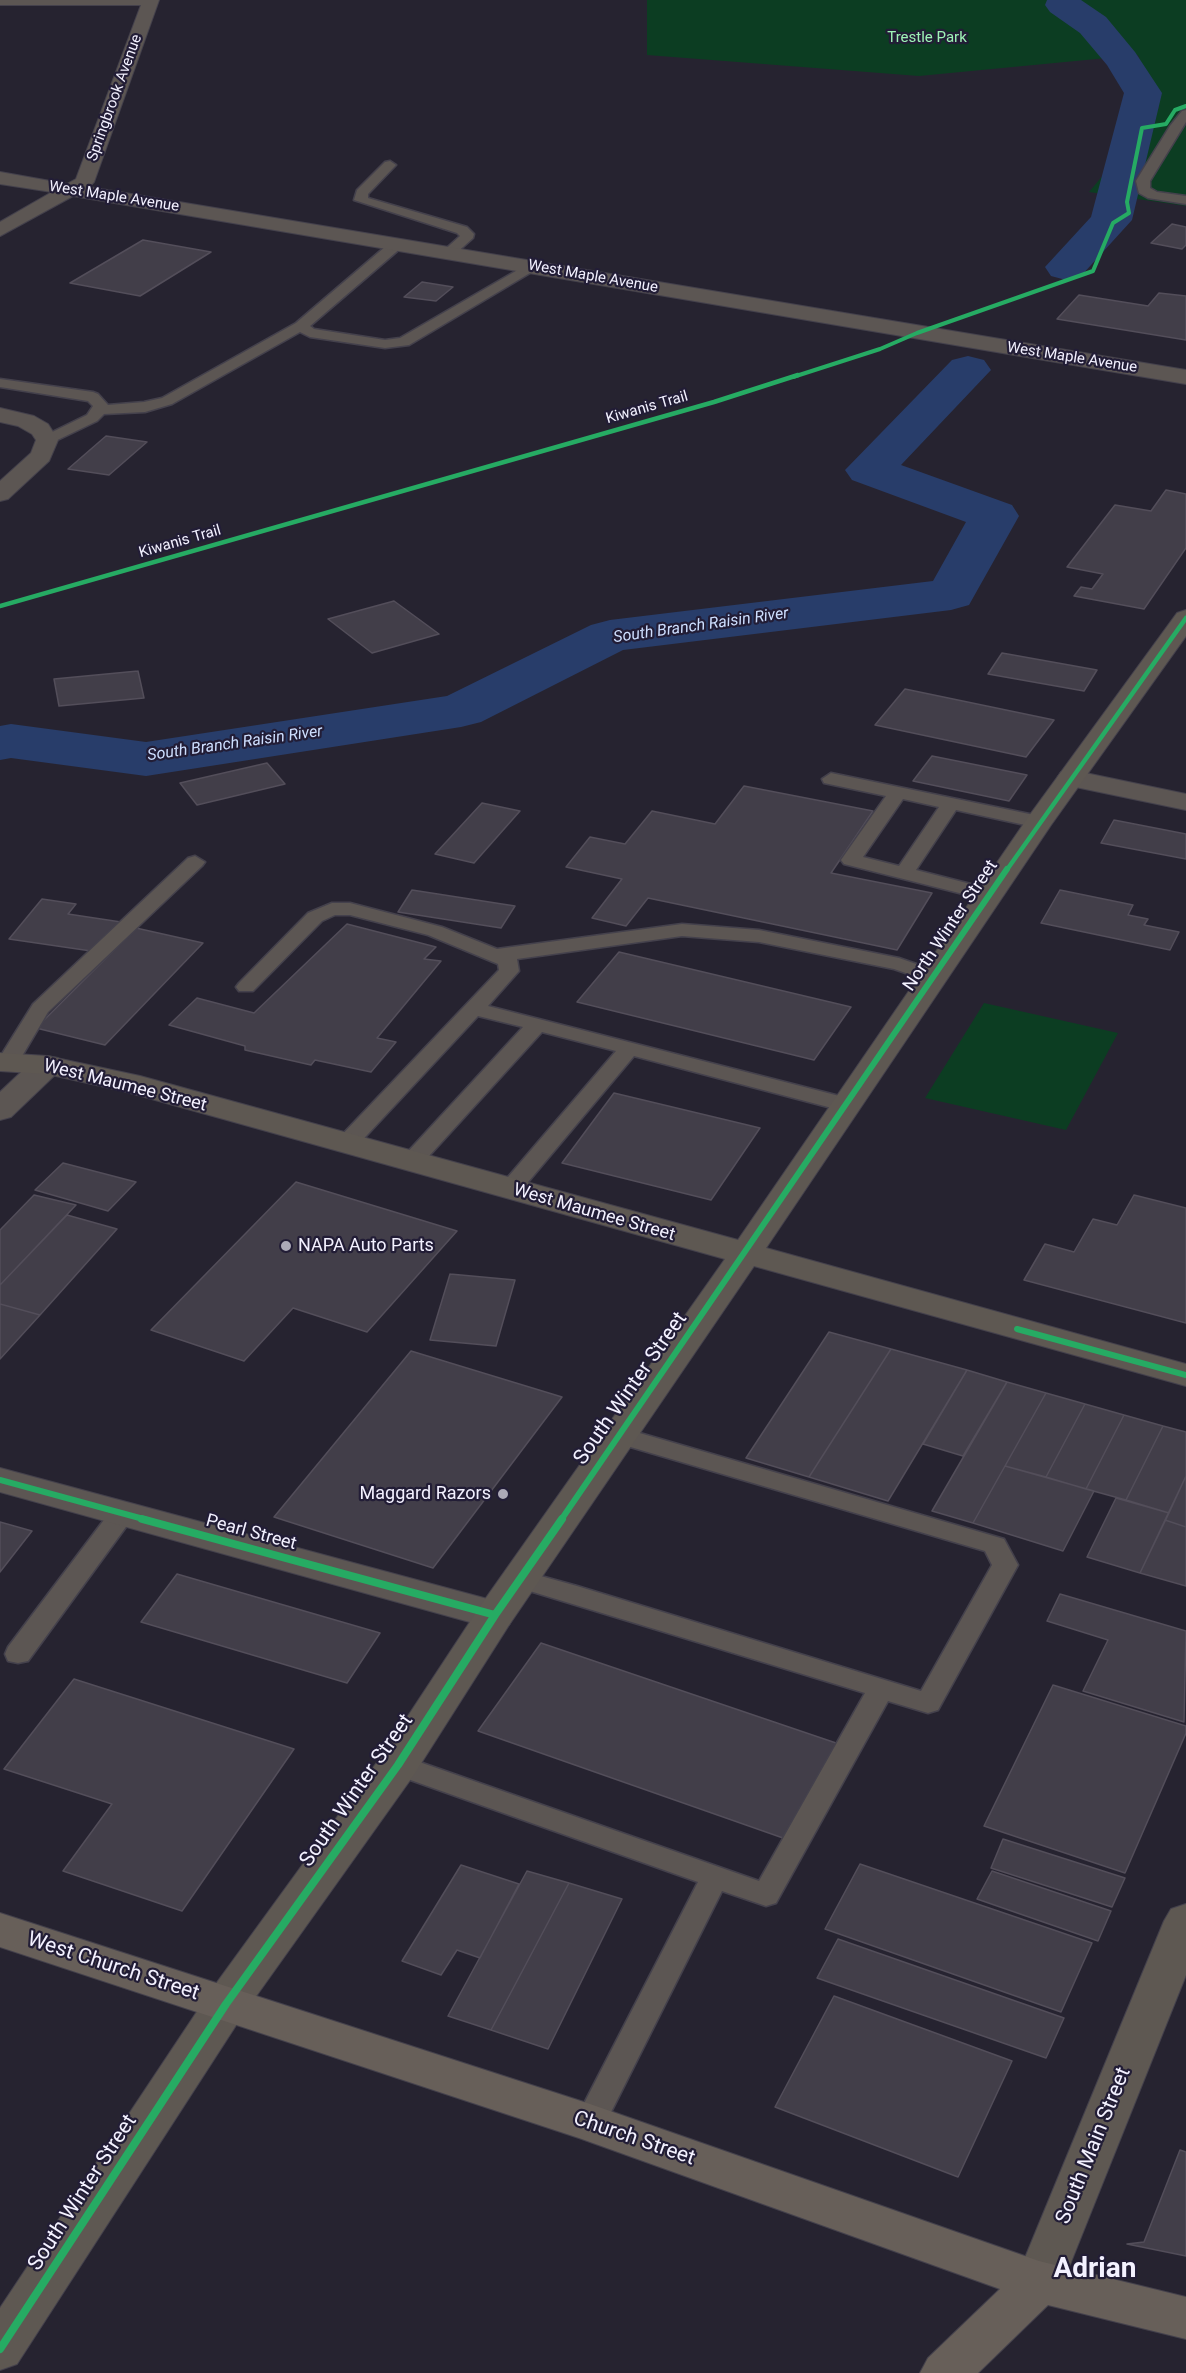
<!DOCTYPE html>
<style>
body{margin:0}
canvas{display:block;background:#262330}
</style>
<canvas width="1186" height="2373"></canvas>
<script>
const c = document.querySelector('canvas').getContext('2d');
c.lineJoin = 'round';
function fillPath(path, color) { c.fillStyle = color; c.fill(path, 'evenodd'); }
const poly = rows => new Path2D(rows.map(r => 'M' + r).join(''));
function trace(path, color, width, dash) { c.strokeStyle = color; c.lineWidth = width; c.lineCap = dash ? 'butt' : 'round'; c.setLineDash(dash || []); c.stroke(path); }
function write(font, color, halo, rows, align = 'center') {
  c.font = font + ' Roboto,sans-serif'; c.lineWidth = 4.5; c.setLineDash([]); c.textBaseline = 'middle'; c.strokeStyle = halo; c.fillStyle = color; for (const [text, x, y, turn = 0] of rows) {
    c.save(); c.translate(x, y); c.rotate((+turn || 0) * Math.PI / 180); c.textAlign = isNaN(turn) ? turn : align; if (halo) c.strokeText(text, 0, 0); c.fillText(text, 0, 0); c.restore();
  }
}
fillPath(poly([
 [647,0,1186,0,1186,206,1089,192,1159,108,1138,55,919,76,647,55],
 [984,1003,1118,1033,1066,1130,925,1098]
]), '#0c3d22');
fillPath(poly([
 [1047,0,1081,0,1106,17,1135,52,1162,93,1132,220,1081,276,1066,280,1051,276,1045,267,1091,217,1124,93,1107,65,1080,33,1050,12,1045,5,1047,0],
 [968,356,984,360,991,370,901,465,1012,505,1019,516,969,605,951,610,623,650,481,722,461,727,146,776,11,758,0,760,0,726,11,724,146,742,447,696,591,625,610,620,933,581,966,522,852,480,845,470,952,360,968,356]
]), '#283d6a');
const building = poly([
 [1172,224,1186,227,1186,245,1182,249,1151,243,1172,224],
 [143,240,211,252,140,296,70,283,143,240],
 [422,282,453,287,436,301,404,297,422,282],
 [1159,293,1186,296,1186,340,1057,319,1079,295,1148,306,1159,293],
 [106,436,147,442,109,475,68,469,106,436],
 [1166,490,1186,494,1186,548,1144,609,1074,596,1081,587,1092,589,1103,574,1067,567,1115,505,1151,511,1166,490],
 [394,601,439,634,372,653,328,619,394,601],
 [1002,653,1097,670,1084,691,988,674,1002,653],
 [138,671,144,698,59,706,54,679,138,671],
 [905,689,1054,720,1026,757,875,725,905,689],
 [932,756,1027,775,1009,801,913,781,932,756],
 [267,763,285,784,197,805,180,783,267,763],
 [744,786,873,811,831,873,932,893,897,950,648,898,626,926,592,918,622,879,566,867,590,837,625,844,652,811,715,824,744,786],
 [482,803,520,811,474,863,435,854,482,803],
 [1114,820,1186,834,1186,859,1101,843,1114,820],
 [412,890,515,906,501,928,398,912,412,890],
 [1060,890,1133,905,1128,915,1148,919,1144,925,1179,932,1170,950,1041,923,1060,890],
 [42,899,76,904,68,914,121,922,98,952,9,939,42,899],
 [347,924,436,947,424,959,441,961,377,1038,396,1042,371,1072,315,1060,311,1065,245,1050,245,1046,169,1025,197,998,254,1013,347,924],
 [136,928,203,943,105,1045,36,1028,136,928],
 [619,952,851,1007,814,1060,577,1002,619,952],
 [614,1093,760,1128,711,1200,562,1163,614,1093],
 [63,1163,136,1182,108,1211,35,1190,63,1163],
 [296,1182,457,1231,367,1332,293,1308,244,1361,151,1330,296,1182],
 [34,1195,76,1205,0,1285,0,1230,34,1195],
 [1134,1195,1186,1208,1186,1323,1024,1280,1045,1244,1074,1252,1093,1219,1117,1225,1134,1195],
 [67,1215,117,1229,40,1315,0,1304,0,1285,67,1215],
 [450,1274,515,1280,496,1346,430,1340,450,1274],
 [0,1304,40,1315,0,1359,0,1304],
 [829,1332,891,1349,809,1477,746,1458,829,1332],
 [891,1349,967,1370,888,1501,809,1477,891,1349],
 [411,1351,562,1397,433,1568,274,1517,411,1351],
 [967,1370,1007,1382,963,1456,923,1444,967,1370],
 [1007,1382,1046,1393,973,1523,932,1511,1007,1382],
 [1046,1393,1085,1404,1046,1477,1005,1466,1046,1393],
 [1085,1404,1124,1415,1086,1489,1046,1477,1085,1404],
 [1124,1415,1163,1426,1126,1500,1086,1489,1124,1415],
 [1163,1426,1186,1432,1186,1476,1169,1513,1126,1500,1163,1426],
 [1005,1466,1094,1491,1063,1551,973,1523,1005,1466],
 [1186,1476,1186,1527,1165,1520,1186,1476],
 [1116,1498,1169,1513,1140,1573,1087,1557,1116,1498],
 [1165,1520,1186,1527,1186,1586,1140,1573,1165,1520],
 [0,1522,32,1531,0,1572,0,1522],
 [177,1574,380,1633,347,1683,141,1622,177,1574],
 [1060,1594,1186,1631,1184,1722,1083,1691,1108,1640,1047,1621,1060,1594],
 [541,1643,839,1744,783,1838,478,1731,541,1643],
 [74,1679,294,1749,182,1911,63,1871,112,1804,4,1769,74,1679],
 [1053,1685,1186,1726,1186,1733,1125,1873,984,1826,1053,1685],
 [1003,1839,1125,1878,1112,1907,991,1868,1003,1839],
 [860,1864,1092,1943,1061,2012,825,1929,860,1864],
 [461,1865,519,1884,480,1958,457,1950,441,1975,402,1961,461,1865],
 [527,1871,569,1883,491,2030,448,2016,527,1871],
 [992,1871,1111,1911,1098,1941,977,1899,992,1871],
 [569,1883,622,1899,548,2049,491,2030,569,1883],
 [838,1939,1064,2018,1046,2058,817,1978,838,1939],
 [834,1996,1012,2061,958,2177,775,2107,834,1996],
 [1180,2150,1186,2152,1186,2256,1127,2244,1144,2242,1180,2150]
]);
fillPath(building, '#423e49');
trace(building, '#534e5a', 1.5);
const lane = poly([
 [1186,110,1186,122,1150,181,1150,188,1157,192,1186,196,1186,204,1148,198,1139,193,1136,181,1170,126,1182,111,1186,110],
 [390,161,396,165,368,194,368,198,467,227,474,234,473,238,453,256,448,257,441,253,460,236,457,233,354,200,357,190,385,162,390,161],
 [397,240,404,244,402,247,310,326,314,329,385,340,400,338,528,264,538,264,540,267,409,345,385,348,310,337,300,332,172,404,145,412,104,414,97,421,47,445,42,443,39,440,42,437,87,415,93,406,88,401,0,387,0,379,93,392,98,394,108,405,144,402,162,398,296,323,392,241,397,240],
 [831,773,1039,816,1049,822,1039,828,956,810,916,870,998,891,1001,895,998,899,991,901,844,864,841,860,886,796,824,783,822,779,831,773],
 [903,799,939,807,899,866,863,857,903,799],
 [195,856,205,862,202,866,48,1012,15,1068,0,1068,0,1057,33,1004,188,858,195,856],
 [332,903,350,903,442,927,497,949,682,924,759,930,899,958,942,973,945,977,942,981,935,983,894,969,759,942,682,936,517,959,519,971,488,1006,855,1100,858,1105,855,1110,847,1112,634,1056,518,1194,510,1196,502,1194,499,1189,502,1184,616,1051,542,1032,419,1167,403,1167,400,1162,403,1157,523,1027,478,1016,354,1149,338,1149,335,1144,338,1139,499,970,498,964,428,935,350,915,335,915,322,921,253,991,239,991,236,987,239,983,308,913,332,903],
 [619,1427,1004,1539,1018,1565,938,1710,928,1713,888,1701,776,1903,766,1906,722,1891,601,2132,590,2136,579,2132,574,2123,698,1882,388,1772,384,1765,388,1758,398,1755,408,1758,759,1881,865,1693,510,1585,506,1579,510,1573,519,1570,577,1586,921,1691,992,1565,985,1551,610,1441,607,1435,610,1429,619,1427],
 [122,1505,131,1508,135,1514,131,1520,28,1661,18,1663,8,1661,5,1654,8,1647,113,1508,122,1505]
]);
const street = poly([
 [0,0,159,0,94,182,89,187,1186,370,1186,384,73,196,0,236,0,222,52,192,0,184,0,172,67,184,76,179,141,5,0,5,0,0],
 [0,408,34,416,48,424,58,440,49,461,8,499,0,501,0,481,31,453,36,440,32,434,18,426,0,422,0,408],
 [1071,770,1186,794,1186,810,1061,784,1057,778,1061,772,1071,770],
 [47,1056,58,1058,63,1065,58,1072,11,1117,0,1120,0,1092,36,1058,47,1056],
 [0,1468,495,1601,509,1605,514,1615,509,1625,495,1629,0,1492,0,1468]
]);
const secondary = poly([
 [1186,610,1186,636,1051,825,766,1248,1186,1364,1186,1386,754,1266,509,1625,413,1776,242,2016,17,2364,0,2370,0,2308,210,1992,383,1754,481,1605,725,1259,123,1091,47,1074,0,1071,0,1053,47,1056,140,1076,738,1240,1029,816,1177,613,1186,610],
 [1186,1904,1186,1975,1063,2282,1056,2297,1039,2303,1022,2297,1015,2282,1164,1921,1171,1909,1186,1904]
]);
const primary = poly([
 [0,1913,590,2104,1039,2261,1186,2297,1186,2339,1048,2305,978,2373,920,2373,928,2358,1000,2289,579,2138,0,1947,0,1913]
]);
trace(lane, '#44414c', 3);
trace(street, '#44414c', 2);
trace(secondary, '#44414c', 2);
trace(primary, '#44414c', 2);
fillPath(lane, '#5c5653');
fillPath(street, '#5c5653');
fillPath(secondary, '#5e5852');
fillPath(primary, '#675f59');
trace(poly([
 [793,377,880,349,917,333,1093,271,1113,223,1129,213,1127,202,1142,128,1166,124,1175,110,1186,106]
]), '#26ab63', 4);
trace(poly([
 [0,606,714,402,798,375],
 [1006,871,1186,618]
]), '#26ab63', 4.5);
trace(poly([
 [1017,1329,1186,1375],
 [0,1480,147,1520],
 [561,1520,1007,869]
]), '#26ab63', 6);
trace(poly([
 [142,1519,495,1615],
 [0,2349,226,2004,398,1765,495,1615,562,1519]
]), '#26ab63', 8);
for (const [x, y, r, color] of [
 [286,1246,6,"#aba9b7"],
 [503,1494,6,"#aba9b7"]
]) { const dot = new Path2D(); dot.arc(x, y, r, 0, 2 * Math.PI); c.fillStyle = color; c.fill(dot); trace(dot, '#221d36', 2); }
write('15px', '#9ef3b6', '#221d36', [
 ["Trestle Park",927,38]
]);
write('15px', '#f3f1ff', '#221d36', [
 ["Springbrook Avenue",115,98,-70],
 ["West Maple Avenue",114,197,9],
 ["West Maple Avenue",593,277,10],
 ["West Maple Avenue",1072,358,9],
 ["Kiwanis Trail",647,408,-16],
 ["Kiwanis Trail",180,542,-16]
]);
write('italic 16px', '#cedfff', '#221d36', [
 ["South Branch Raisin River",701,626,-8],
 ["South Branch Raisin River",235,744,-8]
]);
write('18px', '#f3f1ff', '#221d36', [
 ["North Winter Street",951,926,-56],
 ["West Maumee Street",125,1086,14],
 ["West Maumee Street",594,1213,16],
 ["Pearl Street",251,1533,15]
]);
write('18px', '#f3f1ff', '#221d36', [
 ["NAPA Auto Parts",298,1246],
 ["Maggard Razors",491,1494,"right"]
], 'left');
write('21px', '#f3f1ff', '#221d36', [
 ["South Winter Street",631,1389,-55],
 ["South Winter Street",357,1791,-55],
 ["West Church Street",113,1967,18],
 ["Church Street",634,2139,19],
 ["South Main Street",1094,2146,-68],
 ["South Winter Street",83,2193,-57]
]);
write('bold 28px', '#f3f1ff', '#221d36', [
 ["Adrian",1095,2270]
]);
</script>
